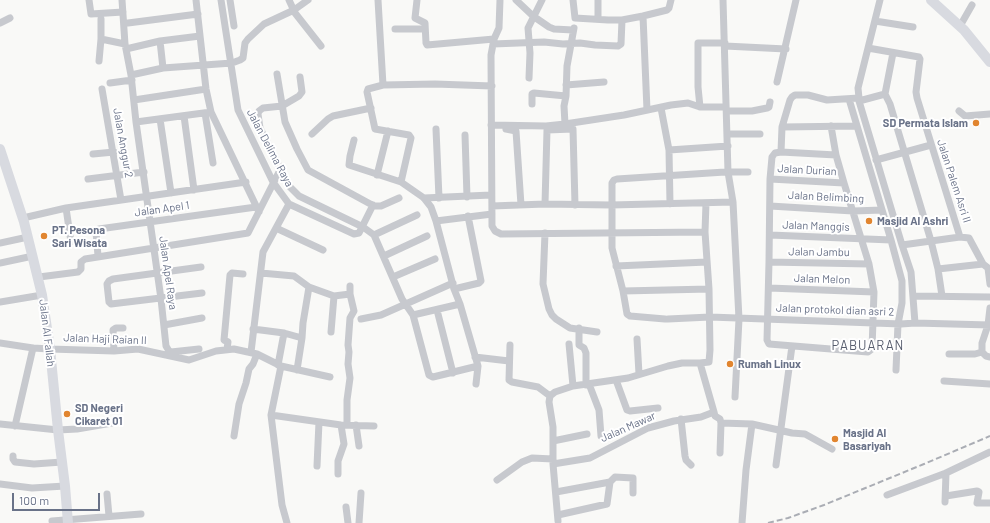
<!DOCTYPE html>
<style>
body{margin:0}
#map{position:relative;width:990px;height:523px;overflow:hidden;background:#f9f9f7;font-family:Barlow,sans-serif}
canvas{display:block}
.scale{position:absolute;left:12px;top:493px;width:88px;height:18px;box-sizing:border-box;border:2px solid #697288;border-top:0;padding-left:5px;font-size:12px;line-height:14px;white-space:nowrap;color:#697288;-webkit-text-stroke:3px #fff;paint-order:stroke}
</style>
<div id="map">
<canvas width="990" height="523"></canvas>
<div class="scale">100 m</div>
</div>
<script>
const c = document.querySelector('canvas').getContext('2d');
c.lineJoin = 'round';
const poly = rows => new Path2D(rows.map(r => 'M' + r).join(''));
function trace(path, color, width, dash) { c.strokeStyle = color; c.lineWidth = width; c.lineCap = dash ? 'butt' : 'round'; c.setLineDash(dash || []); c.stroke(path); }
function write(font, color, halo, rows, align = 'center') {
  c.font = font + ' Barlow,sans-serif'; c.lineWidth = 4; c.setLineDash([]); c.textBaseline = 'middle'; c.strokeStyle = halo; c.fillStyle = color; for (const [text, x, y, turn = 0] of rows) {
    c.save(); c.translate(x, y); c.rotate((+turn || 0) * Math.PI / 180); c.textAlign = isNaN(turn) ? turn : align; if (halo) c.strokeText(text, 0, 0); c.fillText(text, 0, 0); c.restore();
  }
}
trace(poly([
 [89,0,91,14,123,12],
 [122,0,125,44,131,75,136,122,161,299,166,346,169,351,171,352,199,349],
 [196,0,206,89,211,112,259,212],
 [221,0,238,110,273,182,289,204,354,234,359,233,373,205],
 [230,0,234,26],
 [289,0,295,13,321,46],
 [378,0,383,85],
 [417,0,415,18,425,23,426,43,427,45,494,39],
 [500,0,499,28,494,39,491,55,492,226,495,231,501,234,705,232],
 [516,0,533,16,549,27,554,29,573,30],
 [573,0,575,18,608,20,622,20,643,16,667,10,669,8,671,0],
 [723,0,728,172,733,202,739,319,735,397],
 [643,16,647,110],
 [101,19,101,39,125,44],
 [598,19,598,0],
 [875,21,913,27],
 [0,23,10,18],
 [128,23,198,14],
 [960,26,972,5],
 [395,29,425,29],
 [160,41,163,68],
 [493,44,544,42,563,44,580,43,595,45,618,46,621,44,622,20],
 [725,46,786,49],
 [868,48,919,57,920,59,916,92,917,98,960,237],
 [126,49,160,41,200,36],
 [893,53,885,94,890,104,931,241,938,269,942,296],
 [99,61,101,39],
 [277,74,285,122,297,149,308,170,374,206,381,206,399,198],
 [131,75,163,68,232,63,240,60,243,58,245,43,248,39,264,24,294,10,308,0],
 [300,77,302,92,299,96,282,106,263,108,259,111,258,114,260,128,289,186,299,196,363,227,374,235,402,299,413,315,429,375,433,377,478,366],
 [529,78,530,53,528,28,542,0],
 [777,82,796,0],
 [110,83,132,80],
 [566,85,604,82],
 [102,89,121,200],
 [859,98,858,88,880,0],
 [849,99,891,240,902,281,902,303,898,324,896,370],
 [134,100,206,89],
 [859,101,902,245,911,272,915,323],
 [859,101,885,94],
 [532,104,532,94,534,93,566,96],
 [700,107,698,87,698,43,725,43],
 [661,108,669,150,670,204],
 [727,111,752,111,767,108,769,107,770,102],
 [959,111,965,116,990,114],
 [205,113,213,163],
 [184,116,194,190],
 [160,119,171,193],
 [136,122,211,112],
 [565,124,564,106,566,96,567,66,574,28],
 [491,125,546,126,565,124,624,115,671,105,688,103,700,107,726,107],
 [831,126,836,155,844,183,869,264,874,292,872,349,868,352,769,344,767,340,769,262,770,179,772,157,775,153,781,152,836,155],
 [782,127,857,126],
 [436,129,439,198],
 [506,129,516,131,521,205],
 [312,134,328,119,333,116,371,108],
 [728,134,760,134],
 [465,135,467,197],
 [354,140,350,156,349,165,401,182,424,198,431,207,436,221,454,289,460,304,478,366,476,384],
 [669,150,728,146],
 [781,152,782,127,790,100,792,97,795,95,808,95,827,100,859,98,859,101],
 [93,154,114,152],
 [876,160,931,145],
 [377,175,388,131],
 [88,179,144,172],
 [770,179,844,183],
 [401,182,411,138,409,135,375,129,367,92,368,89,383,85,435,84,492,86],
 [424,198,491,195],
 [289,204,276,228,323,250],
 [545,204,547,130,573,129,575,205],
 [492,206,545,204,611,205,733,202],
 [770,206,853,211,882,210],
 [66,208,71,242],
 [23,218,66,208,246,182],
 [436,221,492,214],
 [545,233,543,284,549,309,552,315,556,319,570,328,597,332],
 [374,235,417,215],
 [770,235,891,240],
 [0,243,28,237],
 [902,245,960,237,969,238,983,264,988,268,990,284],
 [98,256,96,232,99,229,256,207],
 [384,256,427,236],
 [769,262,869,264],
 [0,263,33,256],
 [616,266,707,262],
 [201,267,113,279,109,281,107,284,109,302,111,304,202,293],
 [938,269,983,264],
 [261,273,294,276,309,287,334,296,350,294,350,286],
 [39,277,78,272,81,269,81,262,85,259,248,233,280,170],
 [393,277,435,259],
 [769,288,874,292],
 [454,289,479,283,481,281,468,216],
 [623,291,709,289],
 [914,296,990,297],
 [0,302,42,295],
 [437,310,453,373],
 [413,315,460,304],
 [361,319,381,315,453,283],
 [665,319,630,316,627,314,623,291,612,248,612,183,614,180,617,179,725,172,748,172],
 [668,319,710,317,901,324,915,323,990,325],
 [164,325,202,318],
 [579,328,579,345,584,348,586,353,586,385],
 [253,329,284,333,302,338,303,323,309,287],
 [331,332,334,296],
 [637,339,639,374],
 [0,343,33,348,50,349,114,351,138,349,189,360,216,351,234,349,257,354,281,366,330,377],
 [569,344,573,386],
 [510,345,509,380,512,382,538,387,550,396],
 [227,349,228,342,224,340,230,275,232,273,243,274],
 [114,351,113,330,116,328,123,328],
 [251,352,263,252,276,228],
 [982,352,982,343,988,325,990,308],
 [982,352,986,356,990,357],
 [949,354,975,354,982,352],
 [475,357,509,361],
 [700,363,709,362,710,350,709,289,705,232,706,203],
 [278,365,284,333],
 [281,366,271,415,282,505,287,523],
 [297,370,302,338],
 [616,380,627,410,630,411,658,408],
 [944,381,990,384],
 [589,384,599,410,601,436],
 [271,415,341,425,374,426],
 [681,419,685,456,686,460,691,465],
 [721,423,752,424,792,433,805,434,832,449],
 [0,424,58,430,77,429,112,423],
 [347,425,347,400,350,378,348,364,349,352,348,345,350,318,354,311,350,294],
 [356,425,359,446],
 [15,426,33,348],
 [234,436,239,404,246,383,249,369,253,364,257,354],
 [553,441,587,434],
 [13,456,13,459,15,462,34,464,62,462],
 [553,464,590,458,648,428,674,421,701,417,714,412],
 [776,465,792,346],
 [317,466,319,422],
 [338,474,338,461,344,444,341,425],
 [497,480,522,462,532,458,553,459],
 [0,484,32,488,65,486],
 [556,492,610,482],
 [107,494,109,516],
 [887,495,946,473,990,452],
 [946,496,977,491,979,492,977,503,990,503],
 [945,502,946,473],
 [346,507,348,523],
 [558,515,607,504,610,482,615,477,633,478,633,493],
 [52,521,141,514],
 [558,521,553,464,553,427,549,402,550,396,555,392,573,386,628,378,668,366,682,363,700,363,714,412,715,416,720,419,721,423,720,453],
 [359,523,361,493],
 [742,523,746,470,752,424]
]), '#c7c9ce', 7);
trace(poly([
 [931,0,964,30,990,62],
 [0,149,24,222,42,295,50,349,58,430,65,486,68,523]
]), '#d8dae0', 10);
trace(poly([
 [768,523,788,518,824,505,924,464,990,436]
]), '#aaadb4', 2, [6, 3]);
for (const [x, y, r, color] of [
 [976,123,4,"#e1852f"],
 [869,221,4,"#e1852f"],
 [44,236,4,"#e1852f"],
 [730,364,4,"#e1852f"],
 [67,414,4,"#e1852f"],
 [835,439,4,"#e1852f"]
]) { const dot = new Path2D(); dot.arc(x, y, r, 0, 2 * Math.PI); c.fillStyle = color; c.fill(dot); trace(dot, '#fff', 1.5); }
write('bold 11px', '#697288', '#fff', [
 ["SD Permata Islam",968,123,"right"],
 ["Masjid Al Ashri",877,221],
 ["PT. Pesona",52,230],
 ["Sari Wisata",52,243],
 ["Rumah Linux",738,364],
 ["SD Negeri",75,408],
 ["Cikaret 01",75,421],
 ["Masjid Al",843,433],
 ["Basariyah",843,446]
], 'left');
write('11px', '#697288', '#fff', [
 ["Jalan Anggur 2",123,143,80],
 ["Jalan Delima Raya",270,148,62],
 ["Jalan Durian",807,170,3],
 ["Jalan Palem Asri II",954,181,72],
 ["Jalan Belimbing",826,197,3],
 ["Jalan Apel 1",162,209,-8],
 ["Jalan Manggis",816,226,2],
 ["Jalan Jambu",819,252,1],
 ["Jalan Apel Raya",168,273,82],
 ["Jalan Melon",822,279,2],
 ["Jalan protokol dian asri 2",835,310,2],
 ["Jalan Al Fallah",47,333,83],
 ["Jalan Haji Raian II",105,339,2],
 ["Jalan Mawar",628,427,-24]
]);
c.letterSpacing = '1px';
write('13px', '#575d6d', '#fff', [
 ["PABUARAN",868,346]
]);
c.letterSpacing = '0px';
</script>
